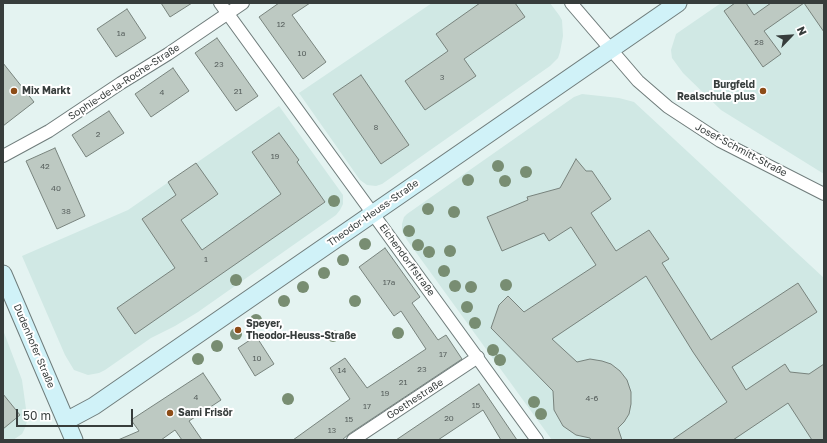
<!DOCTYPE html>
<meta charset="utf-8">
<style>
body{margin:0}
#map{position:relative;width:827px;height:443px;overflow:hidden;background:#e4f3f1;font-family:"Golos Text",sans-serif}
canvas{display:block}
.frame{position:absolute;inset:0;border:4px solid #373d3c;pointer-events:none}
.north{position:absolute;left:771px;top:16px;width:40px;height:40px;-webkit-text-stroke:3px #fff;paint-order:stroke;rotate:65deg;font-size:11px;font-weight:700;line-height:16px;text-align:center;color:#373d3c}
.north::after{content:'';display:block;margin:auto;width:14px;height:18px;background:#373d3c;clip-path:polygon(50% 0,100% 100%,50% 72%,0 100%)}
.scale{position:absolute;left:16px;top:409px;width:117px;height:18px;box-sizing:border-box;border:2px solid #373d3c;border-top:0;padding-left:5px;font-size:12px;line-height:14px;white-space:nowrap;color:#373d3c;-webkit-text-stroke:3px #fff;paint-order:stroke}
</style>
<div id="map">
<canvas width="827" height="443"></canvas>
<div class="frame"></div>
<div class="north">N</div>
<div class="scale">50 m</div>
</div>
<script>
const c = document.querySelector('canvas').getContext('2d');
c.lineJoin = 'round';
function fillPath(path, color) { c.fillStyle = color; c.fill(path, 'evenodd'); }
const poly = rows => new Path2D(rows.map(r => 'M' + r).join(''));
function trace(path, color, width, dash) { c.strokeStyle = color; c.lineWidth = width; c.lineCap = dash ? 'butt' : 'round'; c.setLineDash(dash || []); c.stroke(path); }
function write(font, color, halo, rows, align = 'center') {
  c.font = font + ' "Golos Text",sans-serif'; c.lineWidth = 4; c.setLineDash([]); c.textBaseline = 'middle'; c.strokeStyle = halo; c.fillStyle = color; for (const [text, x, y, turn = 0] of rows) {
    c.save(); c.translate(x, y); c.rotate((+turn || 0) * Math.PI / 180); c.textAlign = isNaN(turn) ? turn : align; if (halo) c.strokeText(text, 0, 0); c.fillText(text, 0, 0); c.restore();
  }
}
fillPath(poly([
 [432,3,550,3,559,15,562,20,563,36,560,52,558,58,550,66,530,80,382,184,376,186,367,185,360,180,299,93],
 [721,3,824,3,824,174,721,110,683,73,672,58,671,50,676,34],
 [582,94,619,98,634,102,824,278,824,440,552,440,407,240,402,231,402,224,404,217,407,214,574,97],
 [279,106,343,195,343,204,340,210,336,215,198,312,175,326,151,338,105,370,99,373,88,375,74,370,65,355,22,256,128,210],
 [3,330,22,380,26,409,27,421,25,428,22,434,13,440,3,440]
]), '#d0e8e4');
const building = poly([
 [161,3,192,3,170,17,161,3],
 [279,3,310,3,292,15,326,62,303,79,259,17,279,3],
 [480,3,515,3,525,17,464,59,476,76,425,110,405,81,448,51,436,34,480,3],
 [735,3,746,3,754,15,771,3,824,3,824,32,804,3,764,31,781,54,763,67,724,11,735,3],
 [127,9,146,38,116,57,97,29,127,9],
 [217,38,258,96,236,111,195,53,217,38],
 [3,63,34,102,3,126,3,63],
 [173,68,189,91,151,117,135,94,173,68],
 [361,75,409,145,381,164,333,94,361,75],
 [109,111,124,133,86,157,72,135,109,111],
 [279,133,299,160,297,162,325,202,135,334,117,308,175,268,142,219,176,195,168,182,196,163,218,194,181,220,202,250,281,194,252,152,279,133],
 [55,148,85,216,57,229,26,161,55,148],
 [576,159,586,171,592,171,611,199,591,213,616,251,649,230,669,259,662,263,711,340,798,283,817,312,732,367,746,390,785,364,790,372,809,374,824,364,824,440,812,440,788,403,733,440,672,440,727,402,693,352,646,276,552,339,577,362,590,359,602,361,611,364,620,371,627,380,631,392,631,404,629,414,624,422,618,428,622,440,591,440,590,438,576,435,563,426,554,410,553,391,491,328,499,305,508,296,524,312,596,265,571,227,549,241,544,233,502,251,487,217,528,200,527,197,560,188,576,159],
 [385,248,420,297,412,303,438,340,446,335,462,359,349,434,342,440,293,440,350,399,330,368,345,358,367,388,426,349,401,311,394,316,359,267,385,248],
 [256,336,274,364,255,376,238,348,256,336],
 [203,373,221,400,189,421,202,440,182,440,175,430,161,440,118,440,139,431,131,420,203,373],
 [479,384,517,440,501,440,483,410,438,440,396,440,479,384],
 [3,394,20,415,3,429,3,394]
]);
fillPath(building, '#bdc9c2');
trace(building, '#78837d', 1);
const street = poly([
 [220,3,537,440],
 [571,3,638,81,668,107,720,141,824,194],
 [3,156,49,131,121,83,168,54,243,3],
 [353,440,478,357]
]);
const secondary = poly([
 [3,274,74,440],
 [66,421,94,406,678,3]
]);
trace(street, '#6f7c7b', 14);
trace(secondary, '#6f7c7b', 19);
trace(street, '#fff', 12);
trace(secondary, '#d0f2f8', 17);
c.fillStyle = '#788d72';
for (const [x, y] of [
 [498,166],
 [526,172],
 [468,180],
 [505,181],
 [334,201],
 [428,209],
 [454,212],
 [409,231],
 [365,244],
 [418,245],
 [450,251],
 [429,252],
 [343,260],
 [444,271],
 [324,273],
 [236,280],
 [506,285],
 [455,286],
 [303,287],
 [471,287],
 [284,301],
 [355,301],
 [467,307],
 [256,320],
 [475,323],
 [398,333],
 [236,334],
 [333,336],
 [217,346],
 [493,350],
 [198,359],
 [500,360],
 [288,399],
 [534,402],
 [541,414]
]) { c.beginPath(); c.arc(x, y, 6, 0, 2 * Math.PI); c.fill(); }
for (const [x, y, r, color] of [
 [14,91,4,"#8d4c17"],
 [763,91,4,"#8d4c17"],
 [238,330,4,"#8d4c17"],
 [170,413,4,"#8d4c17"]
]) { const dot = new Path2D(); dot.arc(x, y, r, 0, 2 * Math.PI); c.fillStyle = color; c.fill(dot); trace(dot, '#fff', 1.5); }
write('8px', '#58605e', null, [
 ["12",281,24],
 ["1a",121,33],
 ["28",759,42],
 ["10",302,53],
 ["23",219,64],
 ["3",442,77],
 ["21",238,91],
 ["4",162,92],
 ["8",376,127],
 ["2",98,134],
 ["19",275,156],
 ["42",45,166],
 ["40",56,188],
 ["38",66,211],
 ["1",206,259],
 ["17a",389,282],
 ["17",443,354],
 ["10",257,358],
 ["23",422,369],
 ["14",342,370],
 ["21",403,382],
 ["19",385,393],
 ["4",196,397],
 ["4-6",592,398],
 ["15",476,405],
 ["17",367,406],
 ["20",449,418],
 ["15",349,419],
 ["13",332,430]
]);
write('10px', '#373d3c', '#fff', [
 ["Sophie-de-la-Roche-Straße",124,82,-33],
 ["Josef-Schmitt-Straße",741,150,28],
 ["Theodor-Heuss-Straße",373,213,-35],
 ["Eichendorffstraße",407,260,54],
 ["Dudenhofer Straße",34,346,67],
 ["Goethestraße",415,399,-33]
]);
write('bold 10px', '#373d3c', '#fff', [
 ["Burgfeld",755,85,"right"],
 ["Realschule plus",755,97,"right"],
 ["Mix Markt",22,91],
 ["Speyer,",246,324],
 ["Theodor-Heuss-Straße",246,336],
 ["Sami Frisör",178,413]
], 'left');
</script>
